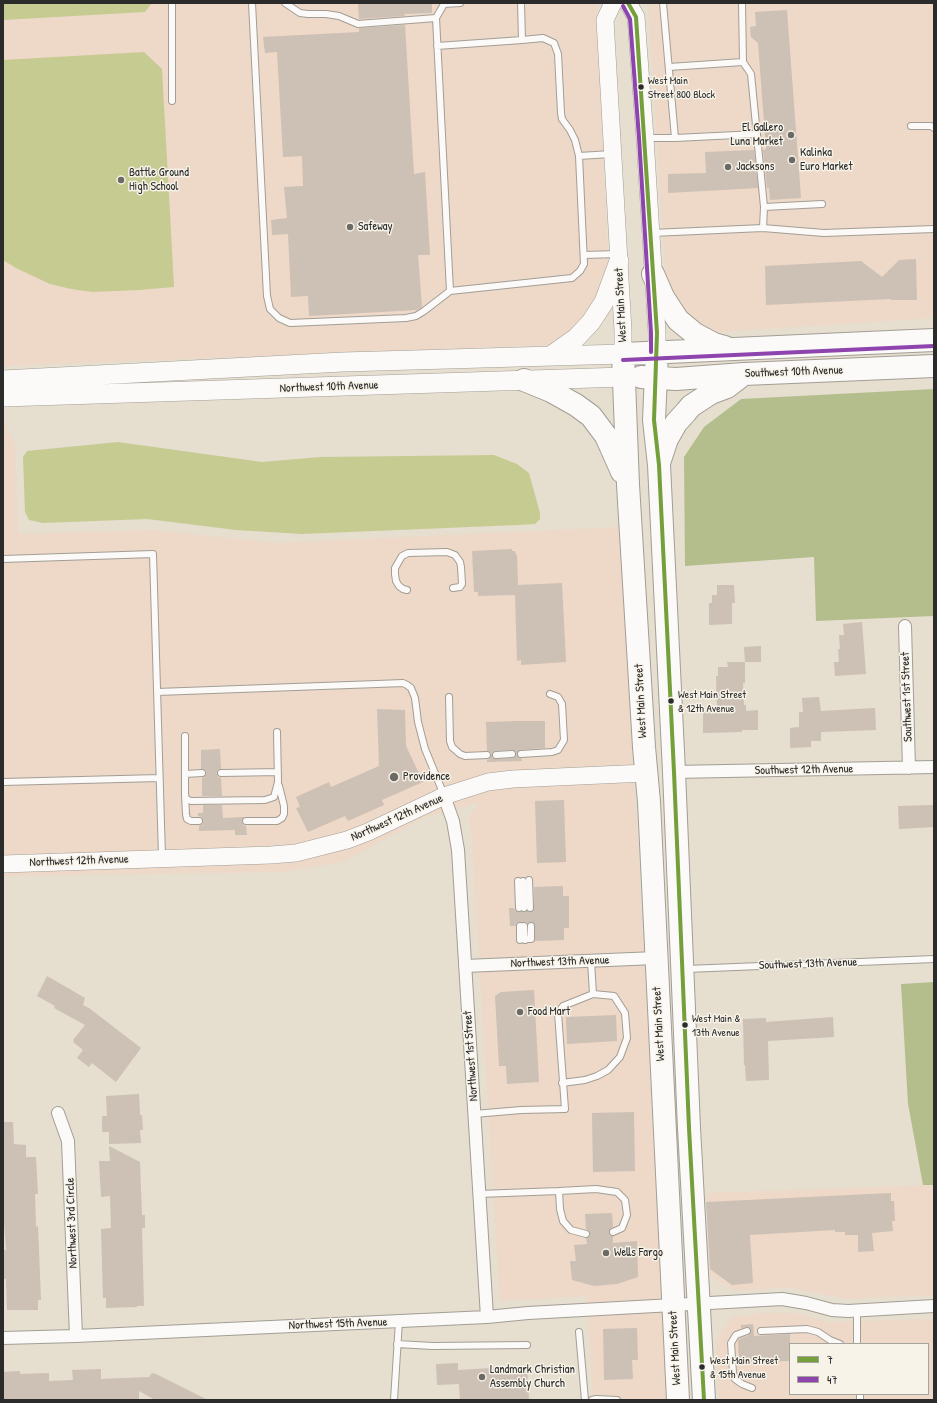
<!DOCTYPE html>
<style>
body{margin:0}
#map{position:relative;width:937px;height:1403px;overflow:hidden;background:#e6decf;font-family:"Patrick Hand",sans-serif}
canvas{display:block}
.frame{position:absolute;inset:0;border:4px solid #2b2b2b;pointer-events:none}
.legend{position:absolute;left:789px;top:1343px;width:140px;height:52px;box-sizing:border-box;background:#f7f3e8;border:1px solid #a5a39c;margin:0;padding:5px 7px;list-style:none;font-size:12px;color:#2b2b2b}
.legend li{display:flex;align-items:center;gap:8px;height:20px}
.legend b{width:20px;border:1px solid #a5a39c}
</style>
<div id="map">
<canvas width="937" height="1403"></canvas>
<div class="frame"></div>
<ul class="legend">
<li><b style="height:5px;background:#749f3a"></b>7</li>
<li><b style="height:5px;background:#8e44ad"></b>47</li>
</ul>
</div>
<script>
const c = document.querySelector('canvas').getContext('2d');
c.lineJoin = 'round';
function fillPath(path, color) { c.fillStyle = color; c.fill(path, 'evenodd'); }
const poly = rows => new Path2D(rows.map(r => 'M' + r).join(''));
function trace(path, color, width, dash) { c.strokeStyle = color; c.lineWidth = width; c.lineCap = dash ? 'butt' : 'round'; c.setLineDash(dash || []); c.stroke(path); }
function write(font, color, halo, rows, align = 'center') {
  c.font = font + ' "Patrick Hand",sans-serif'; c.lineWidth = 3; c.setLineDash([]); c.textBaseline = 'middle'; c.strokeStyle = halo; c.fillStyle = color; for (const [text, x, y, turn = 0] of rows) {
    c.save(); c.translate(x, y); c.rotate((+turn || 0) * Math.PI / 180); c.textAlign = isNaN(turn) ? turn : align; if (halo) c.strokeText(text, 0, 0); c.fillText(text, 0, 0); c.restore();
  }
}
fillPath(poly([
 [3,3,597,3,610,315,574,344,3,366],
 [648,3,934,3,934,318,718,332,699,329,667,296],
 [3,421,15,443,18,534,154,530,276,543,620,527,631,736,635,793,668,1400,593,1400,587,1296,500,1301,472,841,469,817,479,803,425,817,343,862,279,872,3,876],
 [934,1185,934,1295,847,1299,787,1287,736,1291,710,1276,707,1193],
 [762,1313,792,1313,830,1322,934,1319,934,1400,719,1400,716,1342,731,1317],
 [790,1344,928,1344,928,1394,790,1394]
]), '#eed8c8');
fillPath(poly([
 [3,3,152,3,145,12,3,20],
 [144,52,162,69,174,287,139,290,92,292,71,289,50,284,16,268,3,260,3,60],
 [118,442,262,462,321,457,494,455,517,464,529,473,540,513,540,519,535,524,518,525,302,534,236,530,147,519,43,523,29,520,25,512,23,457,27,451]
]), '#c6cb91');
fillPath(poly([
 [934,389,934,616,816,621,814,557,685,566,684,457,704,427,741,399],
 [934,982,934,1185,923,1185,908,1104,901,984]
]), '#b3be8c');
fillPath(poly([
 [358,3,432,3,432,13,404,14,405,16,359,19],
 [787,10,801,198,770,200,769,188,767,188,763,150,766,149,758,43,751,37,750,27,756,26,755,12],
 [405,25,414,174,425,172,430,255,418,255,422,307,417,310,309,316,308,296,291,297,288,234,272,235,271,220,287,218,284,187,303,186,302,156,283,157,277,52,265,53,263,37,359,32,359,28],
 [754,150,758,188,668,193,668,174,706,173,705,152],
 [916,259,917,300,891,300,891,299,766,305,765,266,861,261,882,277,899,260],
 [512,549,512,551,515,551,516,555,517,555,518,585,562,583,566,662,521,665,521,660,517,661,515,595,478,596,478,592,474,592,472,551],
 [717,585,734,585,735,603,732,603,732,624,709,625,709,603,712,603,712,595,717,595],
 [862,622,866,674,835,676,834,662,839,662,838,649,840,649,839,635,844,635,843,624],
 [761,646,761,662,745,662,744,647],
 [727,662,745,662,745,683,743,683,744,705,746,705,746,711,758,710,758,730,742,730,742,732,703,733,703,712,717,711,716,676,718,676,718,667,728,667],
 [819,697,821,711,875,708,876,730,821,732,821,741,811,741,811,747,790,748,790,728,799,727,799,712,803,712,802,698],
 [377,709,405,710,406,746,423,782,382,800,384,805,348,821,345,816,308,832,296,808,300,807,296,797,329,782,331,787,379,766],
 [518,721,545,721,545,748,519,750,517,755,519,758,521,758,522,761,487,762,487,760,490,759,491,755,491,752,487,751,486,722],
 [512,750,516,753,514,758,496,759,492,757,492,753,494,751],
 [220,749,221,769,217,770,217,773,218,777,221,778,222,796,202,796,202,778,205,776,206,773,206,770,201,769,201,750],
 [564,800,566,862,537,863,535,801],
 [203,805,222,805,223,818,244,817,242,821,243,825,246,826,247,835,235,835,235,830,199,831,199,826,203,824,203,821,202,817,198,816,198,813,203,813],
 [934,805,934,827,899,829,898,806],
 [563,886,563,896,569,896,569,928,564,928,564,940,535,941,535,926,531,922,528,923,526,922,520,922,516,923,516,926,510,926,509,908,514,908,515,911,519,912,527,911,531,912,534,910,534,887],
 [47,976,85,998,83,1005,89,1008,141,1048,116,1082,92,1063,89,1067,77,1058,83,1050,73,1042,74,1041,73,1040,85,1025,54,1008,55,1006,37,996],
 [534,990,539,1082,507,1084,506,1066,499,1066,495,996,501,992],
 [616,1015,617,1041,567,1044,566,1017],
 [833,1017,834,1037,768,1041,769,1080,746,1081,745,1065,744,1065,743,1019,766,1018,766,1022],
 [139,1094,140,1115,142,1115,143,1130,140,1130,141,1143,109,1144,109,1132,102,1132,102,1116,107,1116,106,1096],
 [634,1112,635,1171,593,1172,592,1113],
 [3,1122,13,1122,14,1144,26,1145,26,1157,36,1157,38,1194,35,1194,36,1227,38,1226,41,1300,38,1300,38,1310,7,1310,6,1279,3,1279,3,1250,6,1250,3,1208],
 [109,1146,140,1162,142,1215,145,1215,145,1228,142,1228,144,1306,137,1306,137,1307,106,1308,106,1298,103,1298,101,1229,111,1228,110,1196,101,1197,99,1161,110,1161],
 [891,1193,891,1201,894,1201,895,1221,892,1221,893,1231,872,1233,874,1251,858,1252,858,1235,845,1235,845,1232,835,1232,835,1230,750,1235,753,1283,732,1285,710,1269,706,1202],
 [612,1213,613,1227,610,1229,609,1232,610,1235,613,1236,613,1243,637,1241,638,1277,617,1284,594,1286,572,1280,570,1261,576,1261,574,1245,587,1244,586,1238,590,1235,589,1231,586,1229,585,1214],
 [753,1324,754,1336,790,1334,790,1361,739,1363,738,1341,739,1339,749,1335,751,1331,748,1327,741,1328,741,1325],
 [637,1328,638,1360,632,1360,633,1379,604,1380,603,1329],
 [458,1363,458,1370,527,1366,529,1400,460,1400,459,1384,437,1385,436,1364],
 [101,1369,101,1379,149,1377,152,1373,156,1374,208,1400,155,1400,139,1391,139,1400,3,1400,3,1372,20,1371,20,1374,49,1373,49,1381,73,1380,72,1370]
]), '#cdc0b4');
const lane = poly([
 [252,3,267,296,270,309,279,318,290,323,406,318,416,316,424,311,450,291],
 [285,3,300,13,308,14,326,14,339,16,358,24,436,18],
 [460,3,444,4,436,18,450,291,572,278,580,271,584,264,579,156,575,140,570,130,562,119,561,113,558,54,554,43,543,38,522,40,521,3],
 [663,3,675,138],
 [742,3,743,62,751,74,764,207,763,228],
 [437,46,522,40],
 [669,67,743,62],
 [172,101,172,3],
 [911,126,931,126,934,128],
 [647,138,675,138,757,134],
 [579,156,611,154],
 [764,207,822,204],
 [652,233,763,228,824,233,934,229],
 [584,255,618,254],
 [3,559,153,554,162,857],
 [407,590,403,589,399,586,396,581,395,574,395,568,402,556,408,553,447,552,455,555,460,562,461,567,462,584,460,587,453,588],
 [157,692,377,684,403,683,407,685,411,688,415,698,418,722,425,749,444,795],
 [449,697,450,741,452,747,460,754,465,756,487,755],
 [185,736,185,794,186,799,191,801,265,800,274,797,278,782,277,732],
 [521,754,552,752,558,750,564,740,562,704,558,697,550,694],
 [496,755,512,754],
 [221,773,278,772],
 [185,774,202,773],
 [3,782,159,778],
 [185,795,186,814,187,819,191,821,199,821],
 [246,821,277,821,282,818,284,814,284,806,279,786],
 [529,880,530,908],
 [518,881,519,908],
 [523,881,524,908],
 [520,926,520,940],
 [524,926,525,940],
 [528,939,531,939,531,926],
 [686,969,934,959],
 [562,1083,585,1080,597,1076,608,1070,620,1057,627,1038,625,1013,614,996,593,994],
 [474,1114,521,1110,565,1109,558,1013,563,1006,593,994,591,961],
 [479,1194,559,1191],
 [586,1234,571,1230,563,1221,560,1209,559,1191,596,1189,617,1192,625,1200,627,1215,622,1228,613,1232],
 [857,1310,857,1344],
 [747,1331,736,1335,731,1343,733,1373,735,1379,742,1384,752,1388],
 [761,1331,807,1329,818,1332,830,1340,840,1344],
 [579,1332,585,1400],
 [397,1344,433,1346,527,1345],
 [860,1394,860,1400],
 [394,1400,399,1321],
 [592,1400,596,1399,617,1400]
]);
const street = poly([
 [905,626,909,768],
 [674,772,934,767],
 [444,796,453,821,458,850,487,1317],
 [465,966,656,958],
 [58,1113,68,1141,76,1336],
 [3,1338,76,1336,487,1317,528,1313,782,1299,806,1303,832,1310,848,1311,934,1306]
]);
const secondary = poly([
 [613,3,605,20,623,331,623,354],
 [628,3,636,17,645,138,657,333,657,352],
 [3,864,271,855,296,853,347,840,368,832,444,796,488,782,513,779,646,773]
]);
const primary = poly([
 [552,355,576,338,591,322,604,302,619,261],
 [3,380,343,362,623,354],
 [3,397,624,377]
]);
const highway = poly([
 [653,274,663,297,678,320,695,334,714,344,725,347],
 [657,352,654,420,659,465,674,772,689,1128,704,1400],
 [641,377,676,379,744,374,934,366],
 [524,380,551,391,576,405,591,416,606,436,622,472],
 [660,460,667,439,676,423,686,412,691,406,711,393,727,387,740,377],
 [678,1400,649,802,644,747,628,485,623,354,934,340]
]);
trace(lane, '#a29e95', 8);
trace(street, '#a29e95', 14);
trace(secondary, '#a29e95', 18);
trace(primary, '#a29e95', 20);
trace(highway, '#a29e95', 24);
trace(lane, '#fbfaf8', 6);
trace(street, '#fbfaf8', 12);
trace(secondary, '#fbfaf8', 17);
trace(primary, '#fbfaf8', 19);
trace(highway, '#fbfaf8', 22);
trace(poly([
 [628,3,636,17,657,333,654,420,659,465,674,772,689,1128,704,1400]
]), '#749f3a', 4);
trace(poly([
 [623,6,630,19,639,138,651,333,651,352],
 [623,360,934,346]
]), '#8e44ad', 4);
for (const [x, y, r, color] of [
 [641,87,3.5,"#2b2b2b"],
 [791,135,4,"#6c6a64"],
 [792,160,4,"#6c6a64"],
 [728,167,4,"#6c6a64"],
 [121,180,4,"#6c6a64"],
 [350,227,4,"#6c6a64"],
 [671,701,3.5,"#2b2b2b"],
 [394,777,5,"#6c6a64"],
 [520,1012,4,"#6c6a64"],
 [685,1025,3.5,"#2b2b2b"],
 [606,1253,4,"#6c6a64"],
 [702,1367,3.5,"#2b2b2b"],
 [482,1377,4,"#6c6a64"]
]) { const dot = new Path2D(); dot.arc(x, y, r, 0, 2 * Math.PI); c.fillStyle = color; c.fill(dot); trace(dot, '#f7f3e8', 1.5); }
write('11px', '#2b2b2b', '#f7f3e8', [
 ["West Main",648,81],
 ["Street 800 Block",648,95],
 ["West Main Street",678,695],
 ["& 12th Avenue",678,709],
 ["West Main &",692,1019],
 ["13th Avenue",692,1033],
 ["West Main Street",710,1361],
 ["& 15th Avenue",710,1375]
], 'left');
write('12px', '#2b2b2b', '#f7f3e8', [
 ["El Gallero",783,128,"right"],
 ["Luna Market",783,142,"right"],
 ["Kalinka",800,153],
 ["Euro Market",800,167],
 ["Jacksons",736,167],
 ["Battle Ground",129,173],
 ["High School",129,187],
 ["Safeway",358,227],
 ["Providence",403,777],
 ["Food Mart",528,1012],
 ["Wells Fargo",614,1253],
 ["Landmark Christian",490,1370],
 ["Assembly Church",490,1384]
], 'left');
write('12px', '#2b2b2b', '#f7f3e8', [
 ["West Main Street",621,305,-93],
 ["Southwest 10th Avenue",794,372,-2],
 ["Northwest 10th Avenue",329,387,-2],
 ["Southwest 1st Street",907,697,-92],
 ["West Main Street",641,701,-93],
 ["Southwest 12th Avenue",804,770,-1],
 ["Northwest 12th Avenue",397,818,-24],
 ["Northwest 12th Avenue",79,861,-2],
 ["Northwest 13th Avenue",560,962,-2],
 ["Southwest 13th Avenue",808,964,-2],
 ["West Main Street",659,1024,-93],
 ["Northwest 1st Street",471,1056,-94],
 ["Northwest 3rd Circle",72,1223,-92],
 ["Northwest 15th Avenue",338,1324,-2],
 ["West Main Street",675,1348,-93]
]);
</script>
